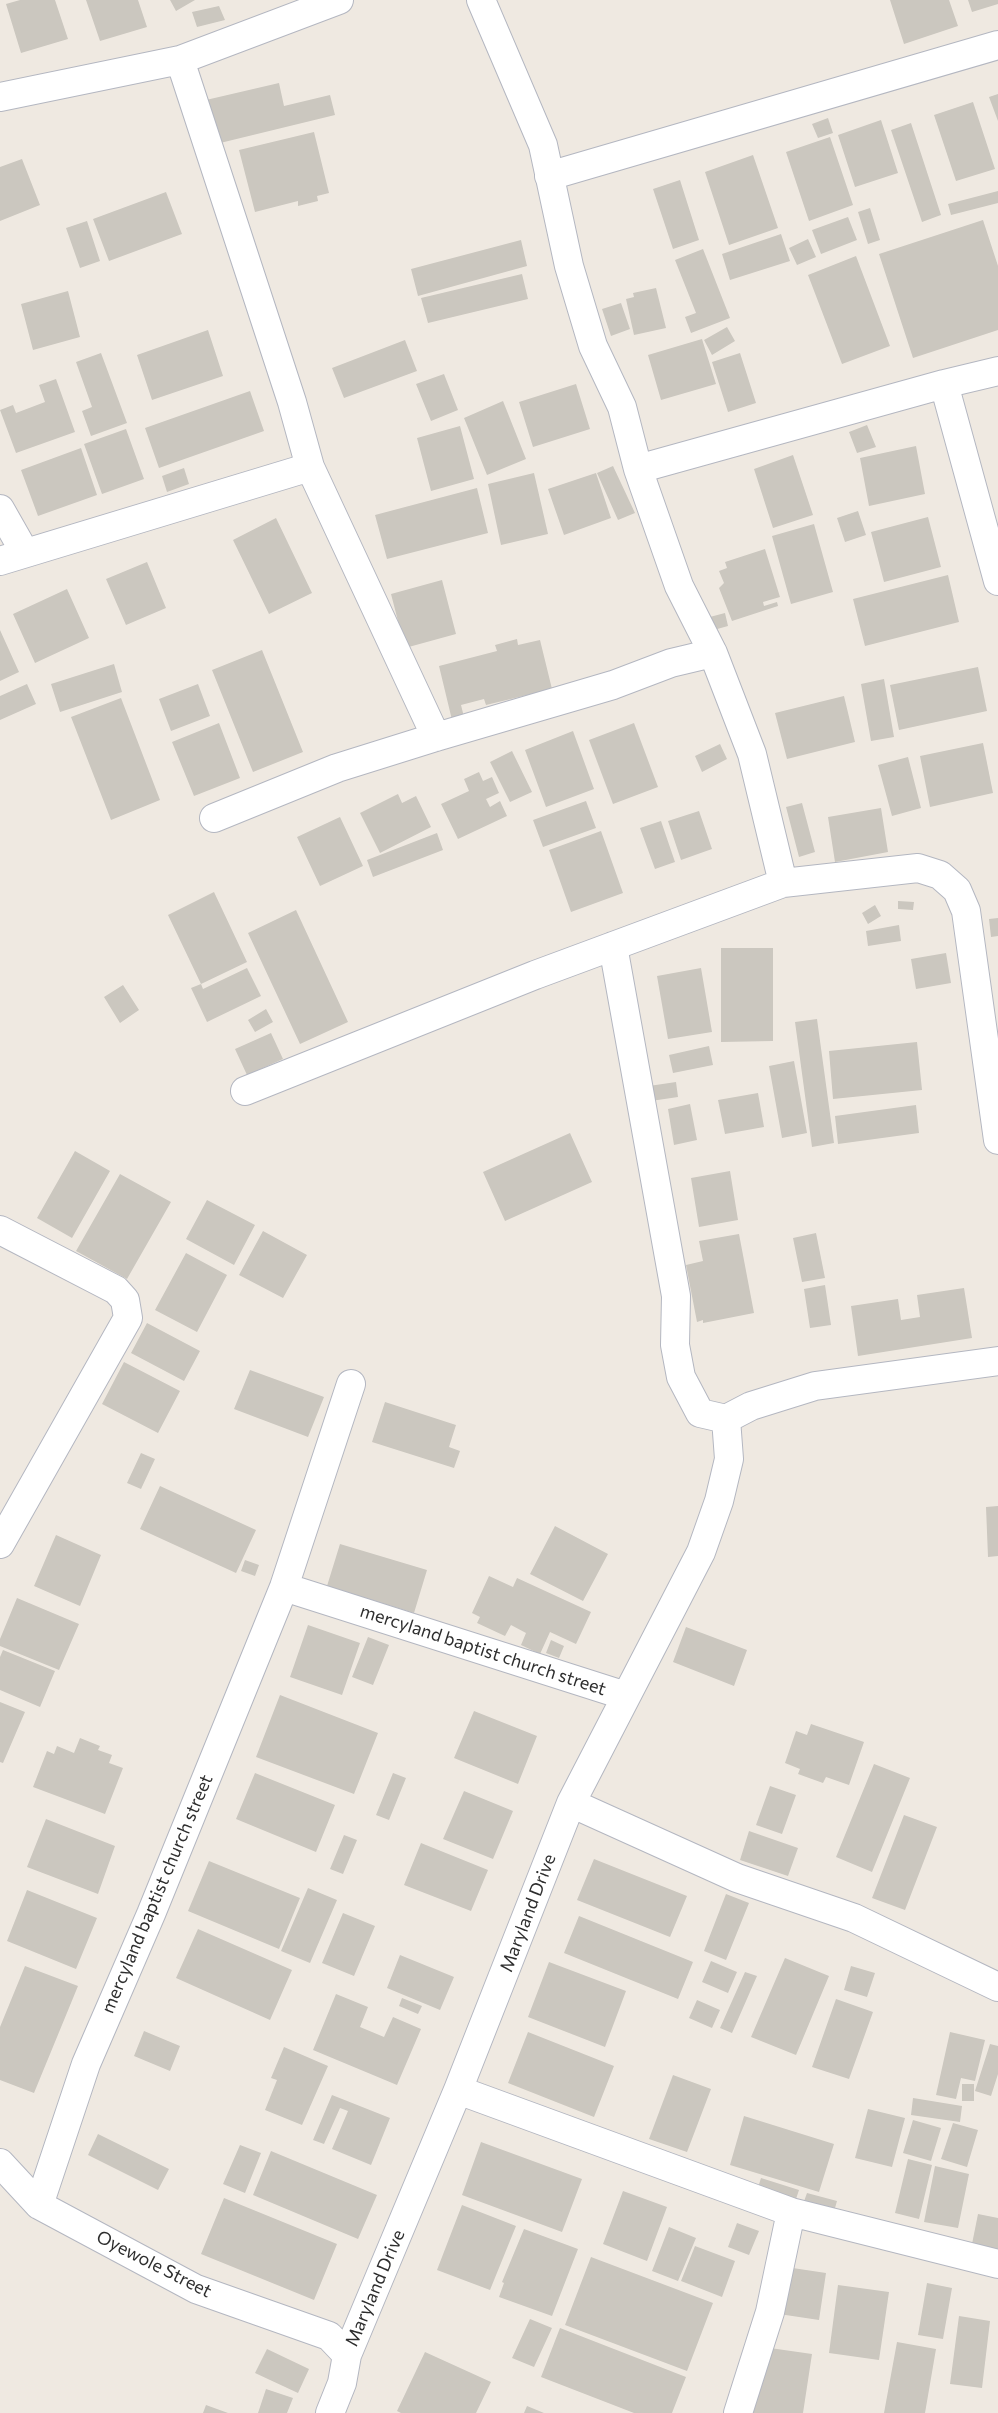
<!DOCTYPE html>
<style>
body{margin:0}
canvas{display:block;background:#efe9e1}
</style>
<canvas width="998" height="2413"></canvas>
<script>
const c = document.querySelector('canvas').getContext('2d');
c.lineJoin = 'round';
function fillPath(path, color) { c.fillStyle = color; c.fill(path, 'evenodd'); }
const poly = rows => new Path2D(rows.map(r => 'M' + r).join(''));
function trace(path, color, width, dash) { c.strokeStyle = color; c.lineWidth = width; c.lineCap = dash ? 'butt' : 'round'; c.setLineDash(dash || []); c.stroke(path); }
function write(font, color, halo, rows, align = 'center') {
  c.font = font + ' Commissioner,sans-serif'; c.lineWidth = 5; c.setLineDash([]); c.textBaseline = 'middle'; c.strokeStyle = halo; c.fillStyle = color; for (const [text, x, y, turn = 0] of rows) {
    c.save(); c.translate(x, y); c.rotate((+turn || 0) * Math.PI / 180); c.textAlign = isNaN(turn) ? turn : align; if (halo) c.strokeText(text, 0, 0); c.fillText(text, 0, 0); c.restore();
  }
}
fillPath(poly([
 [20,0,55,0,68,39,21,53,6,4],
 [86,0,138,0,147,27,100,41],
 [170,0,195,0,176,11],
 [890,0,949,0,958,26,904,44],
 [968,0,998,0,998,4,972,12],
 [219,6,225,20,197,27,192,12],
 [279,83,284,106,330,95,335,115,216,144,206,100],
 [998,94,998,121,989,97],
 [973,102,995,169,956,181,934,115],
 [828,118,833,133,818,138,812,124],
 [881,120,898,173,855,187,838,135],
 [911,123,941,215,922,222,891,130],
 [314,132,329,193,317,196,318,201,298,206,298,201,255,212,239,150],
 [830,137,853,205,809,221,786,152],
 [753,155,778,228,729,245,705,172],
 [22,159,40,205,0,221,0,167],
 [680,180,699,240,673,249,653,189],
 [998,191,998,203,951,215,948,204],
 [166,192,182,234,109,261,93,219],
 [870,208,880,240,868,244,858,212],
 [848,217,857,240,821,254,812,230],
 [983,220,998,266,998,330,913,358,879,254],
 [87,221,100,261,80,268,66,228],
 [781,234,790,261,730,280,722,254],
 [808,239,816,257,797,265,789,248],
 [521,240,527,266,418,296,411,269],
 [703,249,730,318,691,333,685,317,696,313,675,260],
 [856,256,890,346,842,364,808,275],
 [522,274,528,299,428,323,421,298],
 [656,288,666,328,634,335,626,299,634,297,633,293],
 [68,291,80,337,33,350,21,304],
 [621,303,630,329,611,336,602,309],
 [727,327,735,341,712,355,704,340],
 [208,330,223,376,152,400,137,355],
 [702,339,716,384,661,400,648,355],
 [405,340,417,371,344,398,332,368],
 [101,353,127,423,91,436,82,411,92,407,76,362],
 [740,353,756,403,728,412,712,362],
 [444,374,458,410,431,421,416,384],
 [56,379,75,432,16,453,0,410,13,405,16,413,45,402,39,385],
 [576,384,590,429,533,447,519,402],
 [250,391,264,431,159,468,145,428],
 [503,401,526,459,487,475,464,418],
 [867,425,876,447,857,453,849,432],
 [460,426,474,479,431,491,417,438],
 [126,429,144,479,102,494,84,444],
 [916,446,925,494,869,506,860,458],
 [81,448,97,495,38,516,21,470],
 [793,455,813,515,773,528,754,469],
 [613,466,635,513,618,520,597,473],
 [184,468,189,484,167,492,162,476],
 [534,473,548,534,501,545,488,484],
 [596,473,611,518,564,535,548,489],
 [477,488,488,533,387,559,375,515],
 [858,511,866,535,845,542,837,518],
 [928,517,941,567,884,582,871,532],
 [276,518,312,593,269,614,233,540],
 [814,524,833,592,791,604,772,536],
 [765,549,780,597,763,602,764,606,777,602,778,606,732,621,719,588,724,583,719,571,727,568,725,562],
 [147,562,166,608,126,625,106,579],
 [948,575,959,622,865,646,853,599],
 [442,580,456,634,405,648,391,594],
 [67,589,89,638,35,663,13,614],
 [725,613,728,626,710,631,706,618],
 [0,630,19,672,0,681],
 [517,639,518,645,540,640,552,689,486,705,484,699,461,705,464,717,452,720,439,666,497,651,495,645],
 [262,650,303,752,253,772,212,670],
 [114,664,122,692,60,712,51,684],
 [978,667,987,711,899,730,890,685],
 [884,679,894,737,871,741,861,684],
 [27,684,36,704,0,720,0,696],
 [198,684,210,716,171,731,159,699],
 [844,696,855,742,787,759,775,713],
 [121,698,160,800,111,820,71,717],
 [219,723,240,778,194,796,172,742],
 [634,723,658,787,613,804,589,740],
 [573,731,594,789,546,807,525,750],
 [983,743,993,793,930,807,920,756],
 [720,744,727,759,702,772,695,756],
 [512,751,532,792,510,802,490,762],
 [908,757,921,808,892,816,878,765],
 [479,772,483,781,492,777,499,793,486,799,490,807,500,801,507,816,458,839,441,804,469,791,464,779],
 [398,794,402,803,416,796,431,827,380,853,360,813],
 [586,801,596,828,543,847,533,820],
 [802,803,815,852,799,857,786,807],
 [881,808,888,852,835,862,828,817],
 [699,811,712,849,681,860,668,821],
 [340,817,363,866,320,886,297,837],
 [661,821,675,862,655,869,640,828],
 [601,831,623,893,571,912,549,850],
 [437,833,443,850,373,877,367,860],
 [214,892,247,962,201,984,168,915],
 [898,901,914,902,913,910,898,909],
 [875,905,881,916,868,924,862,913],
 [296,910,348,1022,300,1044,248,933],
 [998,918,998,936,991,937,989,919],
 [899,925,901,941,868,946,866,931],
 [721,948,773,948,773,1041,721,1042],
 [946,953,951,983,916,989,911,959],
 [247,968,261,996,207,1022,191,988,201,984,203,989],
 [701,968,712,1032,668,1039,657,976],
 [123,985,139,1010,120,1023,104,997],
 [266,1009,273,1022,255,1032,248,1020],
 [817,1019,834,1143,812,1147,795,1022],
 [271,1033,283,1059,247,1075,235,1049],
 [917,1042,922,1090,833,1099,829,1051],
 [709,1046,713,1065,673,1073,669,1055],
 [794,1061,807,1133,782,1138,769,1066],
 [676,1082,678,1097,651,1101,649,1086],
 [758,1093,764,1127,725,1134,718,1100],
 [690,1104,697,1140,674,1145,668,1109],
 [916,1105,919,1133,838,1144,835,1116],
 [570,1133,592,1182,505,1221,483,1172],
 [75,1151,110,1171,72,1238,37,1218],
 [730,1171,738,1220,699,1227,691,1178],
 [120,1174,171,1202,127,1279,76,1251],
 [207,1200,255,1225,234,1265,186,1239],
 [263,1231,307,1255,283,1298,239,1275],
 [816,1233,825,1278,802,1282,793,1238],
 [739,1234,754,1313,703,1323,703,1320,697,1322,686,1265,703,1261,699,1241],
 [186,1253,227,1275,197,1332,155,1310],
 [825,1285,831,1325,810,1328,804,1289],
 [964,1288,972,1338,858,1356,851,1306,898,1299,901,1320,920,1317,917,1295],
 [147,1323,200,1351,184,1381,131,1353],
 [124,1362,180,1391,158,1433,102,1404],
 [250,1370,324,1397,308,1437,234,1409],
 [385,1402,456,1425,449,1447,460,1451,454,1468,372,1442],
 [141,1453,155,1459,141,1489,127,1483],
 [160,1486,256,1530,236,1573,140,1529],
 [998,1506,998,1556,988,1557,986,1507],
 [555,1526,608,1554,583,1601,530,1574],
 [56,1535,101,1555,80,1606,34,1586],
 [340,1544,427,1570,414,1613,327,1586],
 [245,1560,259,1565,255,1576,241,1571],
 [489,1576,513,1587,517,1578,591,1612,576,1644,550,1632,540,1654,521,1645,526,1633,511,1625,505,1636,477,1623,480,1617,472,1613],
 [17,1598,79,1624,59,1670,0,1646,0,1639],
 [308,1625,360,1643,342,1695,290,1677],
 [686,1627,747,1650,734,1686,673,1662],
 [368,1637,389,1645,373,1685,352,1677],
 [551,1640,564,1646,559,1658,546,1653],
 [3,1650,55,1671,40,1707,0,1690,0,1657],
 [280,1695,378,1733,354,1794,256,1757],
 [0,1702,25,1712,3,1763,0,1762],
 [474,1711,537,1736,518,1784,454,1758],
 [811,1724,864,1742,849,1785,826,1777,823,1783,798,1774,800,1769,785,1763,796,1731,807,1735],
 [80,1738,100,1746,98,1750,112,1755,109,1763,123,1768,105,1814,33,1787,47,1751,54,1754,57,1746,74,1753],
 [874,1764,910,1778,872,1872,836,1857],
 [255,1773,335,1805,316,1852,236,1819],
 [393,1773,406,1778,389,1820,376,1815],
 [770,1786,796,1795,782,1834,756,1825],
 [464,1791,513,1811,493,1859,443,1839],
 [904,1815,937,1827,905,1910,872,1898],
 [46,1819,115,1846,98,1894,27,1867],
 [749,1831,798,1848,788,1876,740,1860],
 [344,1835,357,1840,343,1874,330,1869],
 [421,1843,488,1870,471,1911,404,1885],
 [594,1859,687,1896,670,1937,577,1900],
 [209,1861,300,1898,279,1949,188,1911],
 [308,1888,337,1900,310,1963,281,1951],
 [27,1890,97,1918,76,1969,7,1941],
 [726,1894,749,1903,726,1960,704,1951],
 [343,1913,375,1926,354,1976,322,1963],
 [579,1916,693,1962,678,1999,564,1953],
 [198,1929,292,1970,270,2020,176,1978],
 [400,1955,454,1977,440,2010,387,1988],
 [785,1958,829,1976,796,2055,751,2037],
 [711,1961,737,1972,728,1993,702,1982],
 [549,1962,626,1991,605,2047,528,2017],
 [25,1966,78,1986,34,2093,0,2080,0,2027],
 [851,1966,875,1973,867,1997,844,1990],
 [745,1972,757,1976,732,2033,720,2028],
 [336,1994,368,2007,360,2027,384,2037,393,2017,421,2029,397,2085,313,2050],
 [402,1998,422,2006,418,2014,399,2006],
 [836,1999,873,2012,849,2079,812,2067],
 [697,2000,720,2010,712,2028,689,2018],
 [144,2031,180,2046,170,2071,134,2056],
 [528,2032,614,2066,594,2117,508,2083],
 [950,2032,985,2040,975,2081,961,2078,956,2099,936,2095],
 [990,2044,998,2046,998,2074,991,2096,975,2091],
 [284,2047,328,2066,302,2125,265,2110,277,2080,271,2078],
 [673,2075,711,2089,687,2152,649,2139],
 [962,2084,974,2084,974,2101,962,2101],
 [332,2095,390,2118,371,2165,332,2149,348,2111,340,2108,324,2144,313,2140],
 [913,2098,962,2106,960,2122,911,2115],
 [868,2109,905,2118,892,2167,855,2158],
 [744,2116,834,2144,819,2192,730,2165],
 [913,2120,941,2128,931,2161,903,2153],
 [953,2123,978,2130,967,2167,941,2159],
 [98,2134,169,2169,158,2190,88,2155],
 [481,2142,582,2179,562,2232,462,2195],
 [240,2145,261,2153,245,2193,223,2184],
 [271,2151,377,2195,358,2239,253,2195],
 [908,2159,932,2165,919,2219,895,2213],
 [935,2166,969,2174,958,2228,924,2222],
 [761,2178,799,2190,793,2208,755,2197],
 [623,2191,667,2207,647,2261,603,2244],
 [807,2193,837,2201,833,2215,802,2207],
 [224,2198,337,2244,314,2300,201,2254],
 [462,2205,516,2226,490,2290,437,2270],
 [978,2214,998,2218,998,2249,972,2244],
 [737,2223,759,2231,749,2255,728,2247],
 [669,2227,696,2238,678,2281,652,2271],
 [524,2229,578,2249,552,2316,499,2297,504,2283,502,2282],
 [695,2246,735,2261,722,2297,681,2281],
 [591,2257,713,2303,687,2371,565,2325],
 [786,2267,826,2273,819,2320,779,2314],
 [927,2283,952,2288,943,2339,918,2335],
 [838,2285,889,2292,879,2360,829,2353],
 [959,2316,990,2321,982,2388,950,2384],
 [530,2319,552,2328,534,2367,512,2358],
 [560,2328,686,2377,672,2413,634,2413,541,2377],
 [897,2342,936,2349,925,2413,884,2413],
 [763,2347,812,2354,803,2413,753,2413],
 [267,2349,309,2369,298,2393,255,2373],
 [425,2352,491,2382,476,2413,401,2413,397,2411],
 [266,2389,293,2398,287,2413,258,2413],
 [206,2405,228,2413,203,2413],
 [527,2406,544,2413,524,2413]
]), '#cbc7bf');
const street = poly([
 [481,0,543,145,569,266,593,346,622,407,638,469,679,586,713,653,752,754,783,883],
 [180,60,292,402,310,467,436,737],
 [0,97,180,60,339,0],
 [549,176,998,45],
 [944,384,998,581],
 [638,469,944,384,998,371],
 [0,509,25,553],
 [0,561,310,467],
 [214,818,337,768,436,737,613,685,671,663,713,653],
 [613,946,676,1296,675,1345,681,1377,700,1413,726,1419,751,1406,815,1386,998,1361],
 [245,1091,535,975,783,883,918,868,940,875,957,890,966,911,998,1140],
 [0,1230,116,1290,125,1300,128,1318,0,1544],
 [284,1587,626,1696],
 [571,1803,737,1878,854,1918,998,1987],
 [458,2090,791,2212,998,2264],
 [0,2163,39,2205,196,2289,329,2336,347,2355],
 [39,2205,86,2064,151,1914,284,1587,351,1384],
 [330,2413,342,2383,347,2355,458,2090,571,1803,701,1552,719,1501,729,1459,726,1419],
 [738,2413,770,2312,791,2212]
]);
trace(street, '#b4b7c1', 30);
trace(street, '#fff', 28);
write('18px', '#2e2e2e', '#fff', [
 ["mercyland baptist church street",483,1650,18],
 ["mercyland baptist church street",157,1894,-67],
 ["Maryland Drive",528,1913,-69],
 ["Oyewole Street",154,2264,27],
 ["Maryland Drive",375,2288,-67]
]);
</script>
